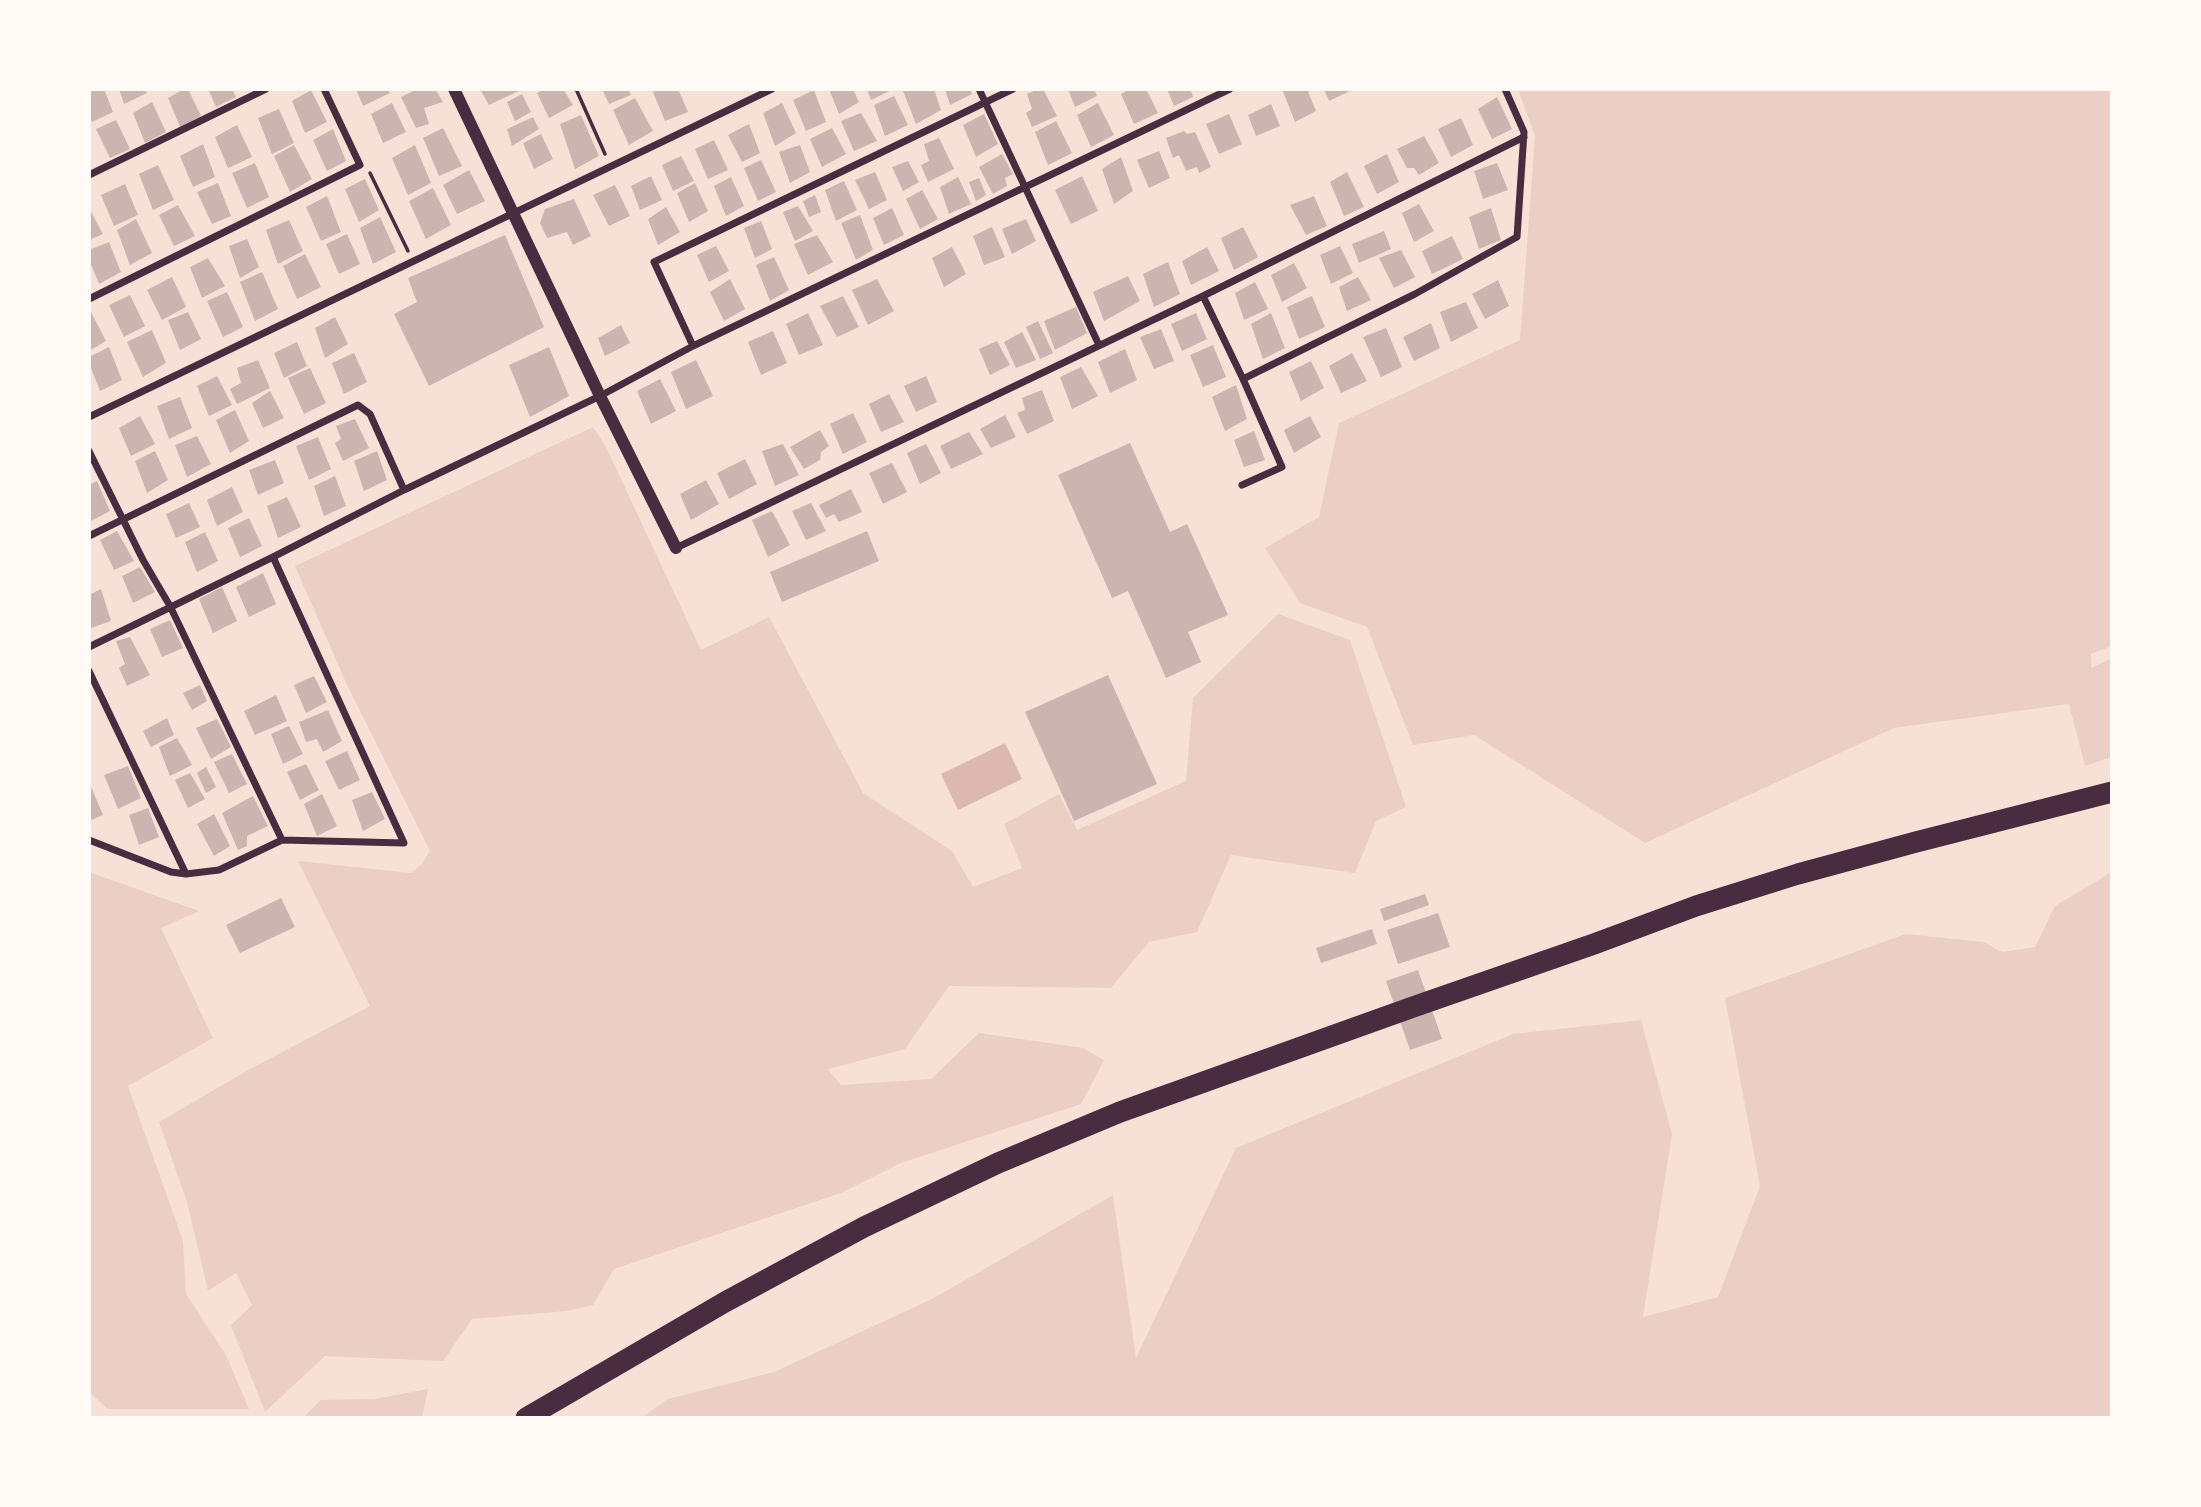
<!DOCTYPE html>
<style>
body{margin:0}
#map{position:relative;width:2201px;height:1507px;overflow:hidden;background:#f7e1d7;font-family:"Golos Text",sans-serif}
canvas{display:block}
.frame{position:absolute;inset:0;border:91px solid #fffaf5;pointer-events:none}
</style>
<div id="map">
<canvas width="2201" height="1507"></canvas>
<div class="frame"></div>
</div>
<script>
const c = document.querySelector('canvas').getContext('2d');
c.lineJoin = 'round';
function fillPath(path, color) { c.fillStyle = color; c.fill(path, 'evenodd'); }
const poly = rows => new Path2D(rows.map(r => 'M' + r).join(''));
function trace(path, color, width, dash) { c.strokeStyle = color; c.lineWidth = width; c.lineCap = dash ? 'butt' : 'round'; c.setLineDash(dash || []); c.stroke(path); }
fillPath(poly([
 [1518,89,2112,89,2112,646,2091,654,2091,668,2112,658,2112,757,2085,766,2069,704,1894,728,1645,843,1474,735,1413,745,1367,627,1300,603,1265,548,1319,517,1339,423,1520,340,1535,136],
 [593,427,606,447,701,650,769,617,863,793,952,851,973,887,1022,868,1004,824,1059,794,1077,830,1186,781,1193,698,1278,614,1350,640,1406,807,1376,821,1355,873,1231,855,1197,932,1149,942,1111,988,949,986,905,1049,828,1069,841,1085,931,1079,979,1033,1083,1048,1104,1060,1081,1104,901,1163,841,1193,614,1269,593,1305,567,1311,472,1319,443,1361,325,1356,265,1412,231,1325,252,1305,236,1273,208,1291,187,1202,159,1122,250,1069,370,1006,298,861,411,873,422,864,430,851,347,685,295,566],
 [89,872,199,911,161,928,213,1038,128,1086,183,1241,186,1294,226,1355,249,1409,108,1409,89,1392],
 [2112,872,2112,1418,641,1418,668,1399,774,1372,934,1298,1113,1195,1136,1358,1236,1148,1513,1034,1641,1020,1672,1134,1643,1317,1718,1297,1760,1186,1725,998,1906,934,1984,942,2002,952,2035,947,2055,906],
 [428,1389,422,1418,303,1418,321,1400,375,1399]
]), '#ebcfc5');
fillPath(poly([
 [1005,743,1022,779,958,810,941,774]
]), '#dcb8b0');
fillPath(poly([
 [89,89,104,89,113,112,92,122,89,115],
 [119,89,145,89,147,93,124,104],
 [184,89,188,89,201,116,180,127,168,98],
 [208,89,232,89,236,97,216,107],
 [356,89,387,89,390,93,363,106],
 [417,89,435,89,443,102,424,108,429,124,416,128,401,97],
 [480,89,523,89,489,105],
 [545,89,563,89,573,105,549,118,537,93],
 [602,89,628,89,631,95,609,104],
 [659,89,678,89,688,112,665,121,653,92],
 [829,89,853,89,859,102,839,114],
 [867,89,894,89,871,100],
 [906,89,934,89,941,110,916,124,903,91],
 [945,89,970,89,972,94,950,105],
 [1038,89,1043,89,1057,116,1032,127,1026,113,1032,109,1027,94],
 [1068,89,1094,89,1097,96,1075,107],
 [1130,89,1146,89,1158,113,1134,124,1121,94],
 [1167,89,1190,89,1193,97,1174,106],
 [1282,89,1307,89,1316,111,1295,122],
 [1324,89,1354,89,1329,101],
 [311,90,327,122,305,133,292,101],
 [814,90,826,122,806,131,793,100],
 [522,94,531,112,515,121,507,102],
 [894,96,908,125,885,136,874,105],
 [1497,97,1512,129,1492,139,1478,109],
 [635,98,653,131,629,145,613,110],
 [152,102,166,132,145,143,133,113],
 [392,103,406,132,383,143,371,114],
 [782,103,796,133,775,146,763,113],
 [1098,103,1114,135,1091,147,1077,115],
 [1271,104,1280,126,1256,136,1248,115],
 [279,109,294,143,272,154,258,118],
 [861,113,877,141,854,151,841,121],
 [984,114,998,144,976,157,963,125],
 [1229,114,1242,144,1219,154,1206,124],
 [581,115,599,156,575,169,560,124],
 [533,117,539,129,512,146,507,129],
 [1461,118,1473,145,1451,157,1438,129],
 [116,120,130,149,110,158,96,129],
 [1056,121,1072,153,1048,165,1035,132],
 [749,124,760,153,742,162,728,135],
 [237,125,252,157,228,168,215,137],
 [443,128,462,166,439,176,423,138],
 [832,128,846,154,822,167,810,139],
 [333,129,346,161,327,171,313,140],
 [1184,131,1187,134,1195,132,1211,167,1199,173,1197,167,1186,171,1179,155,1173,158,1166,138],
 [541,134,553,159,534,169,523,143],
 [1424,136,1439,163,1419,175,1414,168,1407,168,1397,149],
 [939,138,954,169,928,182,921,165,929,161,924,144],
 [714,140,728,170,708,179,695,149],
 [203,144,215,177,193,187,180,156],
 [294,145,312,179,290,192,274,156],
 [415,145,431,183,408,195,392,158],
 [800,145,810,172,790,183,779,152],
 [1159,151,1170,178,1149,188,1137,160],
 [1002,154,1013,174,1005,178,1007,186,993,194,979,167],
 [1387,154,1399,182,1377,194,1364,166],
 [681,156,694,181,673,191,662,165],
 [1121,157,1133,191,1114,204,1102,169],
 [761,160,776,192,758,201,744,168],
 [908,161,919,182,903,191,892,167],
 [255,163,269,197,247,208,232,173],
 [1497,163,1508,190,1483,199,1474,171],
 [158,165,174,200,153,210,139,174],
 [469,170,485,201,457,214,443,185],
 [875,172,887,200,869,209,855,180],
 [1347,172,1364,207,1344,216,1330,182],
 [651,176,662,200,640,210,631,186],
 [1082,176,1098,211,1071,224,1055,190],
 [731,177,744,206,726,216,714,186],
 [958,177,971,204,949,214,940,187],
 [979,178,986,195,976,201,969,182],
 [365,179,379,210,359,222,345,189],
 [844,181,857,210,836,221,825,190],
 [218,183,231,216,212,224,197,192],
 [695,183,708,211,689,222,677,193],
 [125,184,138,215,114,226,101,195],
 [615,185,630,216,609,226,593,195],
 [433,188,451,225,426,239,409,201],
 [922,190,938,219,920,229,906,199],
 [815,195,821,212,809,217,803,201],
 [327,196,341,232,321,241,306,207],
 [1314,196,1327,226,1306,235,1290,205],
 [574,199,591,236,573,245,567,232,547,238,540,223,545,209],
 [1419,204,1434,231,1414,242,1402,213],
 [178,205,195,236,174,246,159,215],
 [798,206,813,231,795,241,783,212],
 [666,207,680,232,658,245,648,219],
 [89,208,103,234,89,240],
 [892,208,904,235,884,245,873,218],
 [1491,208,1501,240,1479,249,1469,217],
 [860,215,873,250,856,260,841,223],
 [380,217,396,252,373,264,360,228],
 [136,219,152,253,130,265,117,230],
 [1026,219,1036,241,1012,254,1002,229],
 [289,220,303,251,278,264,266,230],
 [761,221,772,249,755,258,744,228],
 [992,227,1005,257,984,265,973,236],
 [1243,227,1258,257,1234,270,1221,238],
 [1384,231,1391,249,1359,263,1352,244],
 [347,234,360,264,339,274,326,244],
 [505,235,544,327,429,386,394,314,417,302,408,278],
 [817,235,833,262,808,275,794,244],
 [1452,236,1463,259,1432,274,1422,251],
 [247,239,259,267,240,278,229,246],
 [109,242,121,272,99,284,89,260,89,250],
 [716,246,729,271,709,282,697,255],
 [1340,246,1353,273,1331,284,1320,255],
 [952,247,966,274,944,287,932,258],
 [1207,247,1219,271,1191,285,1182,261],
 [1401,250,1415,277,1394,288,1379,258],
 [305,254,321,287,297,299,283,266],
 [774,257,789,290,770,301,756,265],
 [208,258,225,286,202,298,190,267],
 [1168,262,1180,294,1154,307,1143,274],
 [1294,263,1307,288,1282,302,1271,275],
 [262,272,278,309,255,321,240,282],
 [1128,276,1140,301,1104,321,1093,292],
 [172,277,186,307,162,320,147,290],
 [1358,277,1371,300,1347,311,1339,287],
 [730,279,745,309,724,321,710,292],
 [877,279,894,311,868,325,852,290],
 [1498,280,1509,306,1485,319,1472,294],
 [1255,282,1268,309,1244,320,1235,293],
 [227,292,243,327,223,337,207,301],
 [130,295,145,326,124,337,109,305],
 [843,296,859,327,837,337,820,306],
 [1312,296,1325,327,1299,339,1287,307],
 [1466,302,1478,328,1451,342,1440,312],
 [1076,307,1087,333,1055,350,1044,321],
 [89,308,106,341,89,351],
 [188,312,201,339,180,350,168,320],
 [808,313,823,345,799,355,786,324],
 [1196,313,1207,339,1182,351,1171,324],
 [1271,313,1285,348,1263,359,1251,324],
 [335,317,348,344,325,358,315,328],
 [1038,321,1053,353,1040,359,1026,327],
 [1431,323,1440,348,1414,361,1403,337],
 [621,325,630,343,605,356,598,338],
 [1386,328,1402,367,1381,377,1363,337],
 [1161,329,1174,361,1154,369,1140,337],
 [152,330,166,363,143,377,127,342],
 [773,331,787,363,761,375,748,342],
 [1022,332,1036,360,1016,368,1004,342],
 [997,341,1010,365,990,375,979,349],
 [297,342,307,366,284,378,274,353],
 [1213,345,1226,377,1203,387,1190,355],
 [109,347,122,380,100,391,89,363,89,357],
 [549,347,569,396,530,417,509,365],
 [1125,349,1137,380,1110,393,1098,362],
 [354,353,367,382,344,394,332,363],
 [1352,353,1367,381,1341,393,1329,366],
 [258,360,270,388,237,404,230,389,241,383,237,368],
 [696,360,713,396,686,409,671,372],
 [1311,361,1324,388,1301,401,1289,372],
 [1081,367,1098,396,1072,409,1060,377],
 [310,368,326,403,304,414,288,378],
 [217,376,232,405,209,416,197,386],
 [926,376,937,402,916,412,904,386],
 [660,379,676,411,651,424,637,391],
 [1236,385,1247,419,1225,431,1212,397],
 [1042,390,1054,421,1027,434,1017,413,1025,410,1022,398],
 [270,391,284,418,263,428,252,403],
 [889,394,904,422,881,432,869,404],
 [180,397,192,428,169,439,157,406],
 [235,410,249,441,230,453,216,420],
 [853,413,867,442,843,454,830,424],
 [1005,415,1016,437,991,448,980,429],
 [140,416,155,444,131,456,119,428],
 [1310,416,1321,437,1294,453,1284,430],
 [355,419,369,448,343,461,335,443,341,439,336,426],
 [820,430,829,446,821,452,820,460,804,469,790,447],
 [1254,431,1265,460,1244,467,1234,440],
 [969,432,983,454,951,469,940,446],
 [197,436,211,464,187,477,175,445],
 [318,437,331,469,309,480,296,446],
 [1130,443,1170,532,1187,524,1228,615,1188,632,1201,662,1166,678,1128,591,1112,598,1058,475],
 [783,444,799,475,775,486,762,451],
 [926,444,941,473,920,484,907,453],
 [155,451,168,480,147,493,135,461],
 [377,451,387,480,364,491,354,461],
 [745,459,757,484,729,499,717,473],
 [275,460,284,483,258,495,249,470],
 [892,463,907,492,883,504,869,473],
 [335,476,346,506,324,516,314,486],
 [706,480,719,504,691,520,680,494],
 [97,481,110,511,89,522,89,485],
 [232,487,243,512,217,526,207,500],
 [851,489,862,512,839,522,834,514,826,518,819,505],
 [287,497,301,527,278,538,267,506],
 [189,503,200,527,176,538,166,514],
 [811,503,826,531,806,540,792,511],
 [772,511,790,545,768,557,752,520],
 [249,518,262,546,240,557,228,528],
 [117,531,134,561,114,570,100,540],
 [867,531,879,561,782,602,770,572],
 [205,532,218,561,197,572,185,542],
 [140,567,155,592,133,603,122,576],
 [263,573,276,604,249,617,236,587],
 [222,587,237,621,213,633,199,599],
 [101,589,111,621,91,628,89,622,89,595],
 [170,620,183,648,162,657,150,629],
 [130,637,150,675,127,686,119,668,125,664,116,641],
 [1108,675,1157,784,1074,821,1025,712],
 [314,676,327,702,306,713,294,685],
 [200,685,207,701,192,710,183,693],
 [276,695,287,721,255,735,244,711],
 [328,710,342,741,323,752,317,739,306,742,299,722],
 [167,718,174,735,151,747,143,731],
 [217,719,231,747,211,759,196,728],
 [289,726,303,754,283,764,271,734],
 [177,738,192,765,170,776,159,747],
 [347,751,360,780,339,790,325,761],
 [232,754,247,784,229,793,214,762],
 [306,764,319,790,300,800,287,772],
 [128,766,141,798,118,809,104,775],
 [206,767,216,787,206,793,197,773],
 [190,773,205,799,188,808,175,780],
 [89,782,103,815,89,821],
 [372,792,385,819,363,831,352,800],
 [322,794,337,826,317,836,304,804],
 [253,796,268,826,247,836,247,846,238,850,222,813],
 [148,808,159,837,139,845,129,815],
 [214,814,230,846,214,856,197,824],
 [1425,894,1429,905,1384,921,1380,909],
 [281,898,295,927,240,953,226,925],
 [1438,913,1450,947,1398,964,1387,930],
 [1372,929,1377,944,1321,963,1316,948],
 [1418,970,1442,1039,1410,1050,1386,981]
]), '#ccb4b1');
trace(poly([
 [576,89,605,154],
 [370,173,408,251]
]), '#4a2c40', 3.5);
trace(poly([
 [979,89,1099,345],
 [89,175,266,89],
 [1203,296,1243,379,1415,294,1517,237,1524,132,1505,89],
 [89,299,360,165,324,89],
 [693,346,654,262,1013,89],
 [89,417,772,89],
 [89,451,143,560,170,606,282,840],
 [1242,485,1282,467,1243,379],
 [89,536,358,405,370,414,404,490],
 [676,548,1203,296,1524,137],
 [89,647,273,557,404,490,600,396,693,346,1230,89],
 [89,671,186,874],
 [89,840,171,872,186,874,219,870,282,840,404,843,273,557]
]), '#4a2c40', 7);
trace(poly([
 [454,89,600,396,676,548]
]), '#4a2c40', 12);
trace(poly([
 [526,1418,725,1302,864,1227,998,1163,1120,1112,1413,1007,1594,944,1696,906,1798,874,1916,842,2112,792]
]), '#4a2c40', 21);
</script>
